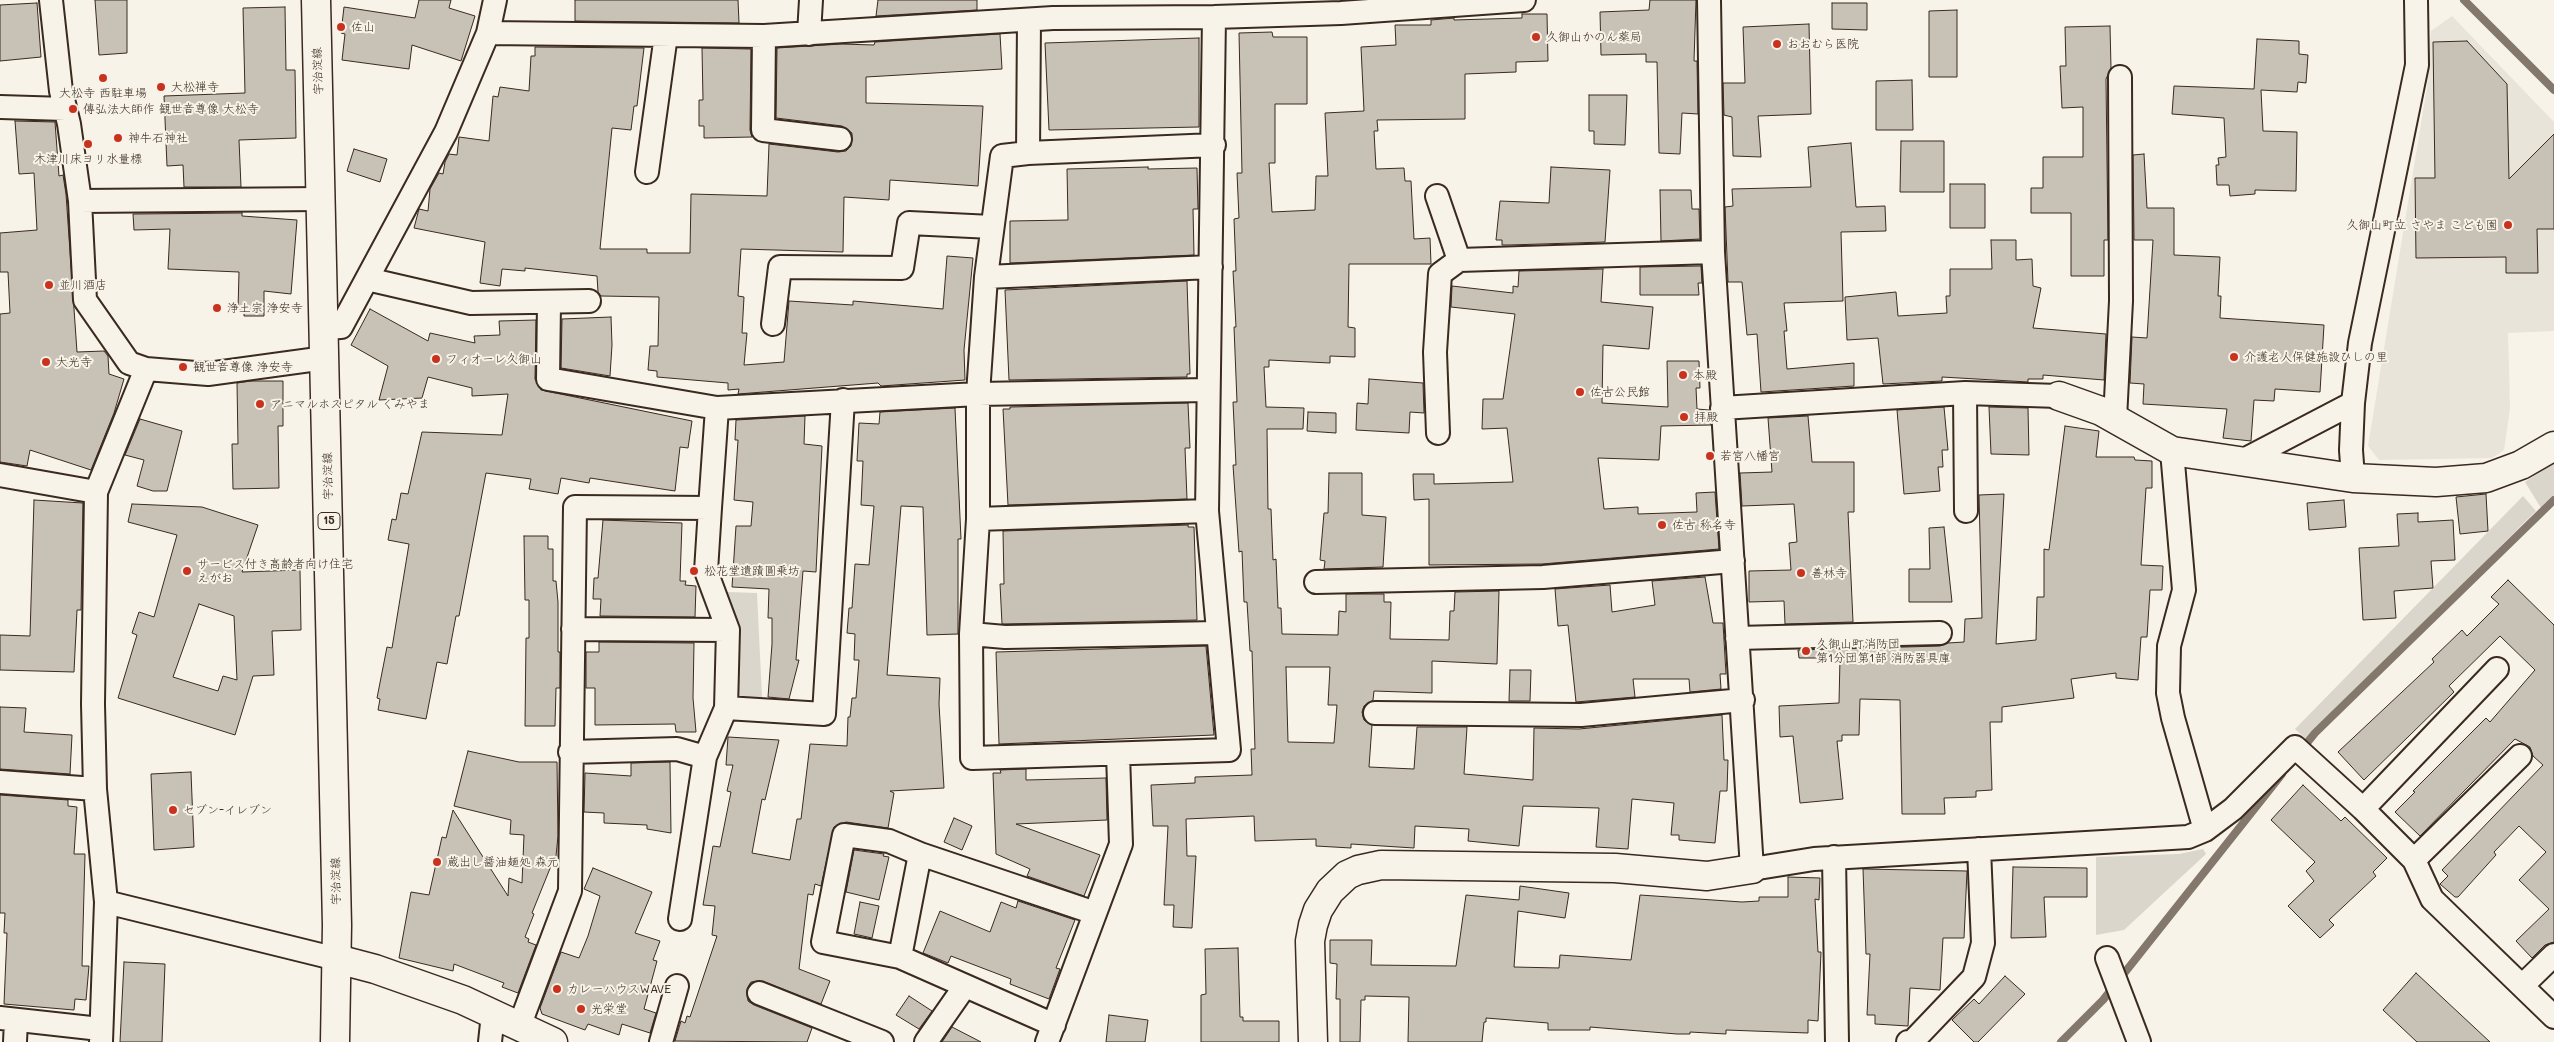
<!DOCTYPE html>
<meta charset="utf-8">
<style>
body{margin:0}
canvas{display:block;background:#f7f3e8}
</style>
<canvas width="2554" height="1042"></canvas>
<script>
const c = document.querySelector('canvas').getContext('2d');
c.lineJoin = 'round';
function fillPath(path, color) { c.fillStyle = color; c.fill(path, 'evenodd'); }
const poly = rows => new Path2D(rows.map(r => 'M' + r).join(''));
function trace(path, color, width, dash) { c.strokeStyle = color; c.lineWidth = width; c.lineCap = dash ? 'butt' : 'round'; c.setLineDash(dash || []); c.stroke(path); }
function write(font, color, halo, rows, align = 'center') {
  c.font = font + ' Mali,"Klee One",sans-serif'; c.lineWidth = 4; c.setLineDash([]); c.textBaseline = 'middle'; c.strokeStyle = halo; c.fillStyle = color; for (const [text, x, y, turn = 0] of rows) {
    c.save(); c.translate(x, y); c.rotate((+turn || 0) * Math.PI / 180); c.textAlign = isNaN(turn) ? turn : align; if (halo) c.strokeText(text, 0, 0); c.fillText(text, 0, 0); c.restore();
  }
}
fillPath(poly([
 [2452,16,2554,122,2554,331,2508,333,2510,408,2504,450,2492,458,2379,460,2368,446,2427,87,2431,31]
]), '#e9e4d9');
fillPath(poly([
 [2554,462,2554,495,2541,508,2525,482],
 [2523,496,2536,511,2306,739,2295,729],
 [727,592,757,593,762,697,738,697,736,623],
 [2203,849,2206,854,2124,930,2096,935,2096,857,2179,854]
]), '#dbd6cb');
trace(poly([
 [2464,0,2554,90],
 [2302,749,2315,733,2554,500],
 [2061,1042,2103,1000,2282,774]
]), '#84786c', 8);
const building = poly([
 [95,0,127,0,127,53,99,55,95,0],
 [419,0,451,0,449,8,475,16,461,61,412,45,409,69,342,60,345,34,341,33,344,7,415,18,419,0],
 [575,0,738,0,739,23,575,21,575,0],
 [878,0,977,0,977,10,876,16,878,0],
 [1650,0,1696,0,1694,61,1697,61,1698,114,1682,113,1680,154,1659,153,1657,62,1646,62,1646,54,1601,55,1600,12,1649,10,1650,0],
 [37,3,41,57,0,61,0,5,37,3],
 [1832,3,1867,3,1867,30,1832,29,1832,3],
 [285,7,286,70,295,70,296,138,239,140,241,187,184,187,183,165,167,166,164,96,245,93,243,8,285,7],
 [1957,10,1957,77,1929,77,1929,11,1957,10],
 [1522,14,1547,14,1548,61,1516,62,1516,72,1465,74,1465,119,1377,120,1378,131,1374,131,1376,169,1404,168,1405,181,1411,181,1414,239,1430,238,1431,264,1349,264,1348,327,1355,328,1355,357,1330,356,1330,363,1269,360,1269,367,1264,367,1266,407,1304,408,1303,429,1267,429,1268,509,1271,509,1273,560,1276,559,1278,608,1281,608,1282,634,1338,635,1339,611,1346,612,1346,594,1384,594,1384,602,1391,602,1390,639,1449,640,1450,611,1454,611,1455,592,1499,591,1497,664,1432,661,1432,693,1374,691,1373,700,1364,706,1362,712,1364,720,1372,725,1369,767,1414,769,1417,727,1467,727,1464,774,1533,780,1534,728,1579,729,1722,715,1724,760,1728,760,1727,791,1720,791,1715,843,1679,840,1679,835,1671,835,1674,803,1632,799,1628,849,1596,847,1599,808,1523,806,1519,846,1468,841,1469,829,1415,826,1414,848,1351,844,1351,848,1316,846,1316,839,1255,841,1254,816,1186,819,1187,856,1196,856,1192,928,1173,927,1174,905,1164,905,1168,826,1153,826,1151,785,1195,783,1195,777,1252,775,1251,749,1255,749,1252,651,1250,651,1247,602,1244,602,1242,551,1239,552,1233,465,1236,465,1233,402,1237,402,1234,327,1236,327,1233,271,1236,271,1234,219,1239,218,1237,173,1242,173,1239,33,1272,32,1273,37,1307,37,1307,104,1275,104,1275,163,1269,163,1272,212,1315,210,1316,176,1328,176,1325,113,1364,111,1361,47,1396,45,1395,25,1431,25,1431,20,1454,18,1454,20,1522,18,1522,14],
 [1286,667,1330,667,1328,705,1337,705,1334,743,1288,742,1286,667],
 [1809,24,1811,114,1758,116,1761,157,1733,156,1732,117,1724,115,1723,83,1745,83,1743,27,1809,24],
 [2110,26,2111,68,2106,79,2108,240,2104,240,2104,276,2071,276,2071,213,2031,213,2031,188,2043,188,2043,157,2083,157,2083,107,2062,108,2060,66,2066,66,2065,27,2110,26],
 [1000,34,1002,69,866,77,866,103,983,106,978,186,890,180,889,200,844,197,843,252,741,249,738,296,744,297,742,333,747,333,744,365,784,362,789,301,853,305,853,301,943,309,947,256,973,258,964,350,965,380,881,386,878,383,738,394,739,389,728,390,728,383,657,377,657,371,648,370,650,346,658,346,659,297,601,296,598,292,597,276,525,268,525,271,502,269,500,286,480,283,485,242,414,228,419,209,428,211,430,189,439,173,443,174,445,162,449,154,457,155,459,137,489,141,493,96,498,97,500,87,529,91,531,56,535,56,535,47,644,48,637,106,634,106,631,130,612,128,600,249,647,249,647,253,690,253,691,194,767,196,769,144,838,152,846,151,851,146,852,133,842,126,776,118,777,48,841,44,874,45,875,42,1000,34],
 [1199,38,1199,127,1049,130,1045,43,1199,38],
 [2257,39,2299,41,2299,54,2308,55,2306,83,2298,82,2297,92,2261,90,2263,131,2297,132,2296,191,2255,190,2255,194,2230,196,2229,185,2217,185,2216,165,2219,165,2218,158,2226,157,2224,118,2172,114,2174,86,2254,89,2257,39],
 [2467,41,2507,84,2509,179,2554,134,2554,229,2537,229,2538,273,2506,273,2506,257,2416,258,2415,178,2435,178,2433,42,2467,41],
 [702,48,751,49,750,130,752,137,704,138,704,126,699,126,699,100,703,100,702,48],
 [1912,80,1913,130,1876,130,1876,81,1912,80],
 [1589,95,1627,95,1625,145,1594,144,1594,131,1589,131,1589,95],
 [15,121,55,122,59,176,63,175,66,194,77,352,104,351,108,356,109,374,124,379,114,413,91,470,30,450,27,466,0,462,0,314,10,313,8,272,0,272,0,233,37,230,34,173,19,174,15,121],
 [1901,141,1944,141,1944,192,1900,192,1901,141],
 [1851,143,1856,207,1885,206,1886,231,1841,232,1843,301,1784,303,1787,331,1784,331,1787,369,1854,363,1854,386,1761,392,1757,334,1747,335,1742,282,1728,282,1725,207,1733,206,1732,189,1811,187,1808,147,1851,143],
 [354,149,387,159,380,182,347,171,354,149],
 [2144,154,2147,208,2174,208,2174,255,2220,257,2218,296,2221,296,2220,318,2324,325,2320,392,2275,389,2274,401,2254,400,2251,441,2223,438,2227,409,2143,404,2144,384,2130,383,2132,337,2147,338,2153,240,2134,240,2133,155,2144,154],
 [1148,167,1148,169,1197,168,1198,209,1193,209,1194,255,1010,263,1010,221,1068,220,1067,169,1148,167],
 [1551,167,1610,170,1605,242,1509,245,1502,245,1502,240,1496,240,1500,201,1549,203,1551,167],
 [1950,184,1985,184,1985,228,1950,228,1950,184],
 [1660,190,1691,190,1692,209,1699,209,1700,239,1661,241,1660,190],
 [242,213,242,216,297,220,291,294,264,291,264,316,244,316,244,310,238,310,239,272,168,269,170,229,134,230,133,214,242,213],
 [1991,240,2016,240,2016,260,2032,259,2033,286,2041,288,2033,328,2106,334,2104,380,2043,375,2043,379,2028,379,2028,382,1942,377,1942,381,1883,384,1878,338,1847,340,1845,297,1896,292,1898,316,1947,313,1946,296,1950,296,1950,269,1992,269,1991,240],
 [1701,266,1702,283,1698,283,1699,295,1640,295,1640,267,1701,266],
 [1603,269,1601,302,1653,307,1649,349,1603,345,1602,403,1668,407,1667,361,1699,361,1700,388,1696,388,1697,409,1709,410,1711,425,1661,426,1659,460,1598,458,1604,509,1638,507,1638,514,1697,512,1696,493,1715,492,1719,549,1542,564,1429,565,1429,499,1414,500,1413,474,1434,474,1434,484,1513,482,1507,428,1482,429,1483,399,1503,399,1515,314,1451,307,1452,286,1513,293,1513,286,1518,287,1519,271,1603,269],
 [1187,281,1190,374,1187,374,1187,377,1009,380,1005,290,1187,281],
 [370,309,428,341,430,333,475,343,474,336,500,335,499,321,536,320,535,379,541,390,692,421,688,448,680,447,675,491,590,478,589,483,561,478,558,494,529,489,531,479,486,473,459,616,456,616,447,664,437,662,426,719,378,710,380,699,377,698,387,647,392,648,409,544,388,540,392,519,396,520,401,493,408,494,422,432,502,435,508,394,472,396,472,388,428,377,422,398,379,400,388,366,351,345,370,309],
 [611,317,612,345,610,376,561,368,562,319,611,317],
 [1369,379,1423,383,1424,413,1410,412,1409,433,1356,430,1357,403,1368,404,1369,379],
 [251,381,283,381,283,426,278,426,279,488,233,489,232,444,238,444,237,383,251,381],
 [1188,403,1190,448,1185,448,1187,499,1008,505,1003,409,1010,409,1010,407,1188,403],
 [1944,407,1948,450,1942,450,1943,467,1938,467,1940,491,1904,494,1897,410,1944,407],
 [1989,407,2028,408,2029,455,1991,454,1989,407],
 [955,408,961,539,958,539,958,634,927,635,923,507,901,506,887,675,940,678,939,704,944,788,890,791,894,793,888,828,846,822,834,827,821,886,815,884,813,895,808,894,799,969,830,981,821,1004,763,981,751,982,747,989,748,1001,754,1005,812,1028,807,1042,675,1041,681,1021,685,1023,687,1016,690,1017,717,936,712,935,715,906,703,905,713,846,720,847,731,792,727,791,733,765,726,765,728,737,779,740,765,800,762,799,752,853,790,860,797,819,801,819,810,744,847,746,848,717,850,717,852,698,856,698,859,660,854,660,855,634,847,633,849,608,852,608,855,564,869,565,874,506,861,505,863,461,857,461,859,423,879,424,880,412,955,408],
 [1308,412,1336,413,1336,433,1307,431,1308,412],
 [805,416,804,444,822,446,816,572,803,571,796,660,799,660,789,699,768,697,772,644,772,618,768,618,769,589,732,587,736,526,751,526,753,502,734,500,738,440,735,440,736,420,805,416],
 [1808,416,1812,462,1854,462,1854,512,1848,512,1853,622,1785,624,1784,601,1749,602,1749,571,1791,570,1789,543,1797,542,1794,504,1742,506,1740,473,1772,472,1768,418,1808,416],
 [140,419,182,431,167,491,153,491,137,486,144,460,125,455,140,419],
 [2065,426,2099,431,2096,457,2134,457,2135,460,2152,461,2152,488,2146,488,2141,565,2163,566,2162,590,2150,590,2147,637,2141,637,2138,680,2116,678,2116,673,2071,679,2074,698,2002,707,2002,722,1990,722,1992,790,1976,791,1976,797,1944,798,1945,814,1902,814,1900,700,1860,699,1859,735,1842,735,1842,741,1837,741,1843,799,1800,803,1793,736,1780,737,1779,706,1839,703,1840,658,1799,658,1798,650,1940,646,1948,643,1964,642,1965,619,1982,618,1979,495,2004,494,1996,644,2036,640,2037,597,2044,597,2044,549,2049,550,2065,426],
 [1329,473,1362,473,1362,515,1386,517,1383,567,1324,569,1325,561,1320,560,1324,513,1328,513,1329,473],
 [2486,494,2488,531,2460,534,2456,497,2486,494],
 [34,500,83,503,81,610,77,610,74,672,0,670,0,635,30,636,34,500],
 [2344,500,2346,527,2309,530,2307,503,2344,500],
 [132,504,202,507,258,525,242,572,300,570,301,630,272,631,274,675,253,676,235,735,118,698,137,635,132,633,139,612,154,617,177,535,128,522,132,504],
 [199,604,234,616,237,680,223,676,218,691,173,677,199,604],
 [2418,513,2418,522,2453,520,2455,560,2431,561,2433,588,2394,591,2396,618,2363,620,2359,548,2399,546,2397,514,2418,513],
 [603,520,682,523,680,581,686,581,685,585,696,586,695,617,600,616,601,599,593,599,594,578,598,578,603,520],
 [1188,525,1188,527,1194,527,1197,620,1002,624,1000,584,1004,584,1003,531,1188,525],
 [1944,527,1952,602,1909,602,1909,569,1930,569,1929,528,1944,527],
 [524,536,548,536,548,549,553,549,553,581,556,581,558,602,558,652,560,652,560,688,556,688,555,726,525,726,526,638,529,638,529,600,525,600,524,536],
 [1705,577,1713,623,1723,623,1726,674,1720,674,1721,689,1690,692,1689,679,1633,679,1635,697,1576,702,1568,625,1558,626,1555,589,1610,585,1612,612,1655,605,1652,581,1705,577],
 [2508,580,2554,625,2554,942,2545,945,2532,958,2516,941,2549,909,2519,880,2546,852,2519,826,2494,852,2496,855,2458,897,2455,897,2440,884,2448,876,2442,870,2543,765,2533,756,2530,747,2515,739,2420,836,2395,812,2415,792,2413,791,2486,718,2490,722,2535,670,2500,636,2449,686,2454,692,2364,780,2338,752,2434,662,2432,659,2462,630,2467,636,2499,604,2491,597,2508,580],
 [599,642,694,643,693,698,696,732,676,732,675,724,595,725,595,688,586,688,586,652,599,652,599,642],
 [1206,646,1214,735,999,744,996,652,1206,646],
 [1510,670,1531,670,1530,701,1509,701,1510,670],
 [0,707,26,708,24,732,72,735,70,774,0,769,0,707],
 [468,751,519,762,557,762,558,836,555,866,551,866,532,913,534,914,525,937,529,939,528,942,536,945,518,993,502,987,504,983,454,964,453,971,399,958,411,892,429,895,442,837,446,838,453,810,508,896,509,878,522,883,524,835,510,834,511,820,454,806,468,751],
 [670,762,671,833,647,829,647,825,604,823,604,813,584,812,585,773,631,776,631,763,670,762],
 [1026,769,1026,780,1106,778,1107,820,1016,824,1100,855,1084,896,1027,876,1030,869,996,854,993,773,1001,773,1000,770,1026,769],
 [191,772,194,847,154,850,151,774,191,772],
 [2303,785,2341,821,2345,817,2387,858,2373,872,2376,876,2329,920,2334,925,2320,938,2288,906,2314,881,2306,871,2315,862,2271,820,2303,785],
 [0,795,68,800,68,806,77,807,74,854,85,854,82,966,89,966,86,1000,75,999,74,1010,4,1004,7,933,4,933,5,913,0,913,0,795],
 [954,818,972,826,962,850,944,842,954,818],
 [854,850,884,854,883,856,889,857,879,900,846,892,854,850],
 [2013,867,2087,868,2087,897,2044,897,2046,937,2011,938,2013,867],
 [593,868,652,892,635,933,660,941,653,960,657,961,644,1009,656,1013,650,1033,622,1024,619,1035,588,1024,585,1030,542,1014,540,1008,561,952,579,958,588,936,600,896,584,889,593,868],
 [1863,869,1967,871,1964,938,1943,938,1940,990,1910,988,1908,1026,1875,1024,1875,1015,1867,1015,1870,954,1866,954,1863,869],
 [1788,877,1820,878,1819,900,1815,899,1818,952,1821,952,1818,1021,1808,1020,1808,1033,1726,1030,1726,1034,1690,1032,1690,1034,1677,1034,1590,1027,1590,1030,1548,1030,1548,1023,1486,1018,1486,1022,1484,1022,1482,1042,1408,1042,1409,997,1365,996,1365,1000,1361,1000,1360,1042,1340,1042,1340,999,1336,999,1337,964,1330,963,1330,940,1372,940,1371,965,1456,966,1466,895,1519,900,1520,886,1569,893,1565,918,1518,911,1514,967,1559,968,1560,955,1631,960,1640,895,1742,902,1759,901,1759,897,1788,897,1788,877],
 [1018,901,1075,920,1056,968,1060,969,1049,999,1010,984,1011,979,951,956,948,963,923,953,940,911,990,932,1001,902,1016,908,1018,901],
 [860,902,879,906,872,938,854,934,860,902],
 [1238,948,1240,1017,1243,1017,1243,1021,1279,1021,1279,1042,1201,1042,1201,995,1206,994,1205,949,1238,948],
 [124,962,165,964,162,1042,120,1042,124,962],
 [2416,973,2490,1042,2417,1042,2383,1010,2416,973],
 [2005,976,2025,994,1978,1042,1974,1042,1952,1020,1974,999,1979,1004,2005,976],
 [909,996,932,1011,919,1029,896,1015,909,996],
 [1109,1015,1148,1020,1145,1042,1106,1042,1109,1015],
 [952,1027,981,1042,942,1042,952,1027]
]);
fillPath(building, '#c8c1b6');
trace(building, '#3b2a1e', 1);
const street = poly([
 [51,0,61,91,69,124,80,201,85,300,129,363,146,369,208,374,325,358],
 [1709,0,1713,252,1752,869,1814,859,2188,837,2205,830,2233,809,2295,747,2363,809,2414,860,2432,899,2554,1017],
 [1029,20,1028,153,1002,156,986,277,978,394,978,519,971,634,972,758,1229,750,1207,511,1214,17],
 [488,33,764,36,1053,18,1214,17,1341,13,1524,0],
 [809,34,811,0],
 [764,36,763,130,840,139],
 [0,107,65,109],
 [1028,153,1214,145],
 [647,172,666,35],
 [1437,196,1459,260],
 [80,201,322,199],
 [986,277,1211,267],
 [367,279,471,303,589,301],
 [549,303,548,379,717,408],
 [773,324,780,267,902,268,909,223,992,227],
 [325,328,341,327,446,132,488,33,495,0],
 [1965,393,1966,511],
 [1722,408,1965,393,2059,396],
 [2115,419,2121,301,2120,77],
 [1438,433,1435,352,1440,274,1459,260,1713,252],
 [2172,451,2184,590,2169,646,2168,693,2173,718,2205,830],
 [2240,462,2353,403],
 [0,475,96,492],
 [2353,478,2351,450,2353,403,2360,343,2417,65,2416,0],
 [978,519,1207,511],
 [1316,582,1543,577,1733,561],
 [573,629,728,630],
 [971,634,1005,637,1217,633],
 [1737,638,1940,633],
 [726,708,824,714,843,400],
 [1375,713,1581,715,1743,700],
 [570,752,677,749,705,757],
 [0,782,95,789],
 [2363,809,2497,669],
 [1834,857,1837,1042],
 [2414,860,2520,756],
 [106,902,337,959],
 [680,919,705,757,726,708,728,630,706,571,710,508],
 [900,957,823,942,844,835,889,841,920,854],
 [2107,958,2139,1042],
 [2522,986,2554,955],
 [759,993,882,1042],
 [0,1018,100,1029],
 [1054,1025,900,957,920,854,1095,913],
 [519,1027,570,891,575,507,710,508,717,408,978,394,1207,390],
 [15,1042,16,1020],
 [101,1042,106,902,95,789,93,704,96,492,146,369],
 [490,1042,493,1014],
 [661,1042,677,986],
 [926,1042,965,986],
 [1047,1042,1121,844,1118,754],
 [1908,1042,1912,1042,1974,977,1983,943,1979,849]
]);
const secondary = poly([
 [2059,396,2101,411,2172,451,2353,478,2436,482,2486,478,2521,465,2554,446],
 [337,959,375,969,463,1000,553,1042],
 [1313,1042,1310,941,1313,925,1318,910,1330,891,1347,875,1358,870,1381,865,1615,868,1707,876,1752,869]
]);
const primary = poly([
 [316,0,337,925,335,1042]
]);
trace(street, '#3b2a1e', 26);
trace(secondary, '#3b2a1e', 31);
trace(primary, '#3b2a1e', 31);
trace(street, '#f7f3e8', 22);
trace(secondary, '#f7f3e8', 28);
trace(primary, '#f7f3e8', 28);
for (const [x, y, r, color] of [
 [341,27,5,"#c8321e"],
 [1536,37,5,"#c8321e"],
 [1777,44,5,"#c8321e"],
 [103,78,5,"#c8321e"],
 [161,87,5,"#c8321e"],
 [73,109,5,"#c8321e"],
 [118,138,5,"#c8321e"],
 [88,144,5,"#c8321e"],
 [2508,225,5,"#c8321e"],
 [49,285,5,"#c8321e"],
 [217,308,5,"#c8321e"],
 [2234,357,5,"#c8321e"],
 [436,359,5,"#c8321e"],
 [46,362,5,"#c8321e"],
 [183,367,5,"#c8321e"],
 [1683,375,5,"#c8321e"],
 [1580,392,5,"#c8321e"],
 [260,404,5,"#c8321e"],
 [1684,417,5,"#c8321e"],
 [1710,456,5,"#c8321e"],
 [1662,525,5,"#c8321e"],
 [187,571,5,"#c8321e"],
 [694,571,5,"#c8321e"],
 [1801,573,5,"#c8321e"],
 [1806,651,5,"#c8321e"],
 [173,810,5,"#c8321e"],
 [437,862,5,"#c8321e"],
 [557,989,5,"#c8321e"],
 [581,1009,5,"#c8321e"]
]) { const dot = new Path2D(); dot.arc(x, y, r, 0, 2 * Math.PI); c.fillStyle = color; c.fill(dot); trace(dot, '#f7f3e8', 2); }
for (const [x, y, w] of [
 [329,521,22]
]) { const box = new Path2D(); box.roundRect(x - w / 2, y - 8.5, w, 17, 4); c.fillStyle = '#f7f3e8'; c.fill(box); trace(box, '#3b2a1e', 1); }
write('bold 11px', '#3b2a1e', null, [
 ["15",329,521]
]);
write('12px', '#3b2a1e', '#f7f3e8', [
 ["佐山",351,27],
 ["久御山かのん薬局",1546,37],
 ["おおむら医院",1787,44],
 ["大松禅寺",171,87],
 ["大松寺 西駐車場",103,93,"center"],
 ["傳弘法大師作 観世音尊像 大松寺",83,109],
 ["神牛石神社",128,138],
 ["木津川床ヨリ水量標",88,159,"center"],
 ["久御山町立 さやま こども園",2498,225,"right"],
 ["並川酒店",59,285],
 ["浄土宗 浄安寺",227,308],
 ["介護老人保健施設ひしの里",2244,357],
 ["フィオーレ久御山",446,359],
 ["大光寺",56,362],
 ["観世音尊像 浄安寺",193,367],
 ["本殿",1693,375],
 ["佐古公民館",1590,392],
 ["アニマルホスピタル くみやま",270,404],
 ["拝殿",1694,417],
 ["若宮八幡宮",1720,456],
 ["佐古 称名寺",1672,525],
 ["サービス付き高齢者向け住宅",197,564],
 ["えがお",197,578],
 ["松花堂遺蹟圓乗坊",704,571],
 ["善林寺",1811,573],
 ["久御山町消防団",1816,644],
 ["第1分団第1部 消防器具庫",1816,658],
 ["セブン-イレブン",183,810],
 ["蔵出し醤油麺処 森元",447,862],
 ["カレーハウスWAVE",567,989],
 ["光栄堂",591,1009]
], 'left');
write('12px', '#3b2a1e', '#f7f3e8', [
 ["宇治淀線",318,71,-92],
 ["宇治淀線",328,476,-91],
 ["宇治淀線",336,881,-91]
]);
</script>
